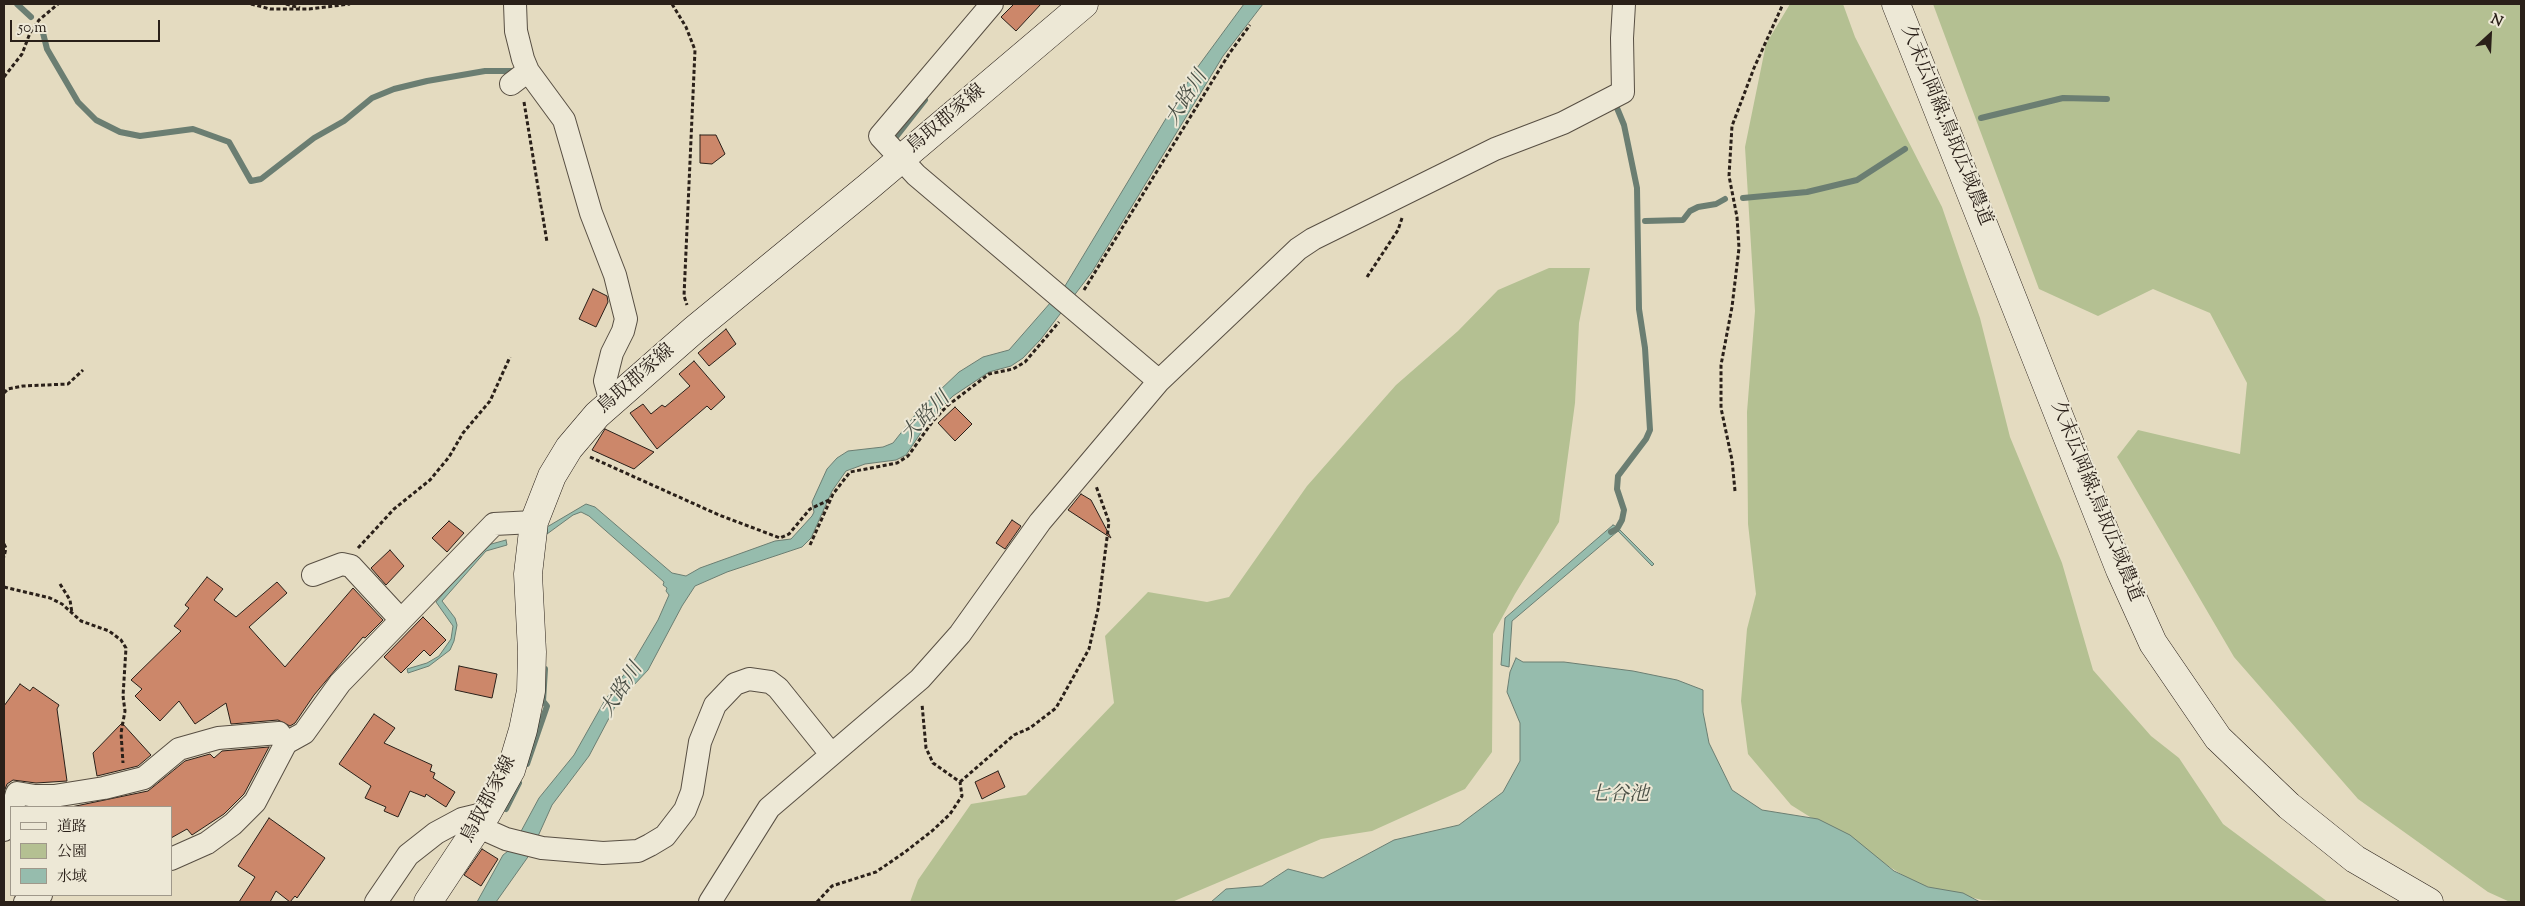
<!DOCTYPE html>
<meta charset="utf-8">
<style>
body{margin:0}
#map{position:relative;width:2525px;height:906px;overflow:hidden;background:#e4dbc0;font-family:"Sorts Mill Goudy","Noto Serif JP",serif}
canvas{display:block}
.frame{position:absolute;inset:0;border:5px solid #2a2019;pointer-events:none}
.legend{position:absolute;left:10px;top:806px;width:162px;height:90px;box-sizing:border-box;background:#ede8d6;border:1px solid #9f988a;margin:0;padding:6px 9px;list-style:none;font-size:15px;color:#2a2019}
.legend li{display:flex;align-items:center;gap:10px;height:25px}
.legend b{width:25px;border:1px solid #9f988a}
.north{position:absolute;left:2465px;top:10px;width:50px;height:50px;-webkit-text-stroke:4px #ede8d6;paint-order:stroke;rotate:25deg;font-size:14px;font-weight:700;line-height:20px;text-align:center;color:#2a2019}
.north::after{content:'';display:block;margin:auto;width:18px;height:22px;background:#2a2019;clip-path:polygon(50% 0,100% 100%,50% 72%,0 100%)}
.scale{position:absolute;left:10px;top:20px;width:150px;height:22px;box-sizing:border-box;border:2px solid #2a2019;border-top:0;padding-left:6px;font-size:15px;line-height:18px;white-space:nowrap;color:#2a2019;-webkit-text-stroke:4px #ede8d6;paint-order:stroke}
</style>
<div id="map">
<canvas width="2525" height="906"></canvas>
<div class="frame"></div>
<ul class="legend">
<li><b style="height:6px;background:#ede8d6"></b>道路</li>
<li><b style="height:14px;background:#b4c092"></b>公園</li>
<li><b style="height:14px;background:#96bcad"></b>水域</li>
</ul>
<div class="north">N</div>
<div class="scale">50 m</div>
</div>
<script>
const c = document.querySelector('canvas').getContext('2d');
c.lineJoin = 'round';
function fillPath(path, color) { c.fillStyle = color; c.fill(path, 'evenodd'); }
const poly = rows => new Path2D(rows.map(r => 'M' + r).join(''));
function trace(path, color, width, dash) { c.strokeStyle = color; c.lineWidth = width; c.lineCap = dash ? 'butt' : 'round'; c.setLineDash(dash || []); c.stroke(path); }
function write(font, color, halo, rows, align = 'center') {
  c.font = font + ' "Sorts Mill Goudy","Noto Serif JP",serif'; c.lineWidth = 4; c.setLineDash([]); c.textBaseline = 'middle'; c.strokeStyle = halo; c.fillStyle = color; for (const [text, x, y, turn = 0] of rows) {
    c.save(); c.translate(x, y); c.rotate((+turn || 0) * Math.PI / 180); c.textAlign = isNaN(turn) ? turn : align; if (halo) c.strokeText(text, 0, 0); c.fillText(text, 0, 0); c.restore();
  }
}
fillPath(poly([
 [1790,4,1843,4,1855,37,1942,207,1980,318,2010,437,2062,563,2093,670,2151,736,2179,758,2223,824,2328,902,2029,902,1982,900,1917,884,1791,805,1748,754,1741,701,1747,629,1756,594,1748,524,1747,412,1755,311,1745,147,1766,44],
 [1933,4,2521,4,2521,902,2510,902,2488,892,2358,799,2234,657,2117,457,2138,430,2240,454,2247,383,2210,313,2153,289,2098,316,2039,289],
 [1549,268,1590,268,1579,323,1575,403,1559,522,1515,594,1493,634,1492,752,1465,789,1372,831,1321,839,1172,902,910,902,918,880,971,804,1026,795,1114,703,1105,636,1148,592,1207,602,1229,597,1307,486,1396,385,1458,331,1498,290]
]), '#b4c092');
const water = poly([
 [1244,4,1263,4,1223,56,1092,272,1041,339,1023,358,1011,366,989,372,953,396,930,419,906,455,896,460,865,464,846,471,832,491,811,538,802,547,727,572,695,586,682,606,648,670,617,703,589,756,552,805,530,854,496,902,477,902,503,855,512,848,539,798,574,755,605,700,632,664,658,620,669,595,666,591,667,588,663,585,664,582,589,516,581,512,573,515,547,534,547,527,586,504,595,507,672,573,686,576,700,568,775,541,791,539,812,516,814,512,812,502,827,469,837,458,848,451,883,447,893,443,919,410,959,372,983,357,1009,350,1065,286,1194,72,1244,4],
 [1613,525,1617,527,1654,564,1652,566,1618,531,1512,621,1509,667,1501,665,1505,618,1613,525],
 [506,540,507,545,486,551,442,601,455,618,457,625,454,641,450,650,429,666,408,673,407,669,427,663,439,656,451,639,453,626,436,602,484,546,506,540],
 [1516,658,1523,662,1564,662,1633,671,1677,680,1703,690,1703,712,1709,743,1732,790,1762,810,1818,819,1850,835,1894,871,1928,887,1963,893,1980,902,1211,902,1226,889,1262,886,1288,869,1323,878,1394,840,1459,825,1503,792,1520,761,1520,723,1507,692,1510,672,1516,658]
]);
fillPath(water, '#96bcad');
trace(water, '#6b7e72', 1);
trace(poly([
 [17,4,31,17],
 [42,29,47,49,78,102,96,120,120,132,140,136,193,129,229,142,251,181,261,179,314,138,344,121,372,98,394,89,427,81,485,71,516,71],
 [1981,118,2063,98,2107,99],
 [896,137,925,100],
 [1743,198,1807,192,1857,180,1905,149],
 [1645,221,1683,220,1690,211,1698,207,1716,204,1725,199],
 [1611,532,1617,529,1622,520,1624,510,1617,489,1618,476,1646,439,1650,430,1645,348,1639,309,1637,188,1624,125,1617,108],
 [527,764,547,706,543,701,545,669],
 [506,809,519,783]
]), '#6b7e72', 6);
const building = poly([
 [1014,4,1041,4,1016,31,1001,17,1014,4],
 [700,135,716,135,725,154,712,164,700,163,700,135],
 [593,289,607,296,608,302,596,327,579,319,593,289],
 [726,329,736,344,709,366,698,353,726,329],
 [694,361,725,397,711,410,707,406,657,449,630,413,643,404,651,414,662,405,665,407,690,386,679,374,694,361],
 [955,407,972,424,955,441,938,423,955,407],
 [605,429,654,452,634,469,592,450,605,429],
 [1081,494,1091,500,1111,538,1068,510,1081,494],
 [1012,520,1021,526,1005,549,996,543,1012,520],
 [449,521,464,533,447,552,432,538,449,521],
 [390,550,404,566,386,585,371,568,390,550],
 [207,577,223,589,214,600,236,617,277,582,287,593,249,627,285,667,353,588,383,620,365,638,363,637,314,695,295,723,290,726,278,720,231,724,226,703,195,724,179,701,160,721,135,696,142,689,131,680,181,631,174,626,189,608,185,605,207,577],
 [423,617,446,640,430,656,424,650,401,673,384,657,423,617],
 [459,666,497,674,492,698,455,690,459,666],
 [20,684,30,691,33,687,59,705,57,709,67,781,36,783,13,780,7,784,4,792,4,706,20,684],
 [374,714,395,728,384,743,432,765,430,771,435,773,433,778,455,792,446,807,426,794,425,797,410,791,398,817,384,811,386,807,365,798,371,786,339,764,374,714],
 [122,723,151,755,138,766,97,776,93,753,122,723],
 [269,747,244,794,224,814,192,835,187,829,171,838,171,807,71,807,148,791,185,761,210,754,214,758,222,751,269,747],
 [998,771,1005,787,982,799,975,782,998,771],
 [269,818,325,858,297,898,295,896,290,902,276,891,270,902,239,902,255,877,238,866,269,818],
 [482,849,498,859,481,886,464,875,482,849]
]);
fillPath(building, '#cc876a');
trace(building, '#2a2019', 1);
const street = poly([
 [515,4,516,31,523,59,528,71,564,120,591,213,615,275,626,319,623,331,612,353,605,381,611,402],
 [992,4,880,136,916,175,1159,381],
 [511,84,528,71],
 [313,575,342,564,351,566,401,620],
 [13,807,17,793,35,796,54,796,104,788,144,778,179,749,218,738,279,733,286,743],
 [479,827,506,839,542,848,603,853,638,851,650,845,665,836,685,810,692,792,700,742,715,705,735,684,749,679,770,682,778,688,831,754],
 [4,830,11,815],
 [171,859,207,843,233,824,255,802,286,743,304,733,340,683,494,524,534,522],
 [25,902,41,895],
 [376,902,408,855,436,833,462,819,487,813],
 [710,902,769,808,920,679,960,634,1040,522,1159,381,1298,249,1313,239,1495,149,1563,123,1623,92,1622,38,1624,4]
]);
const secondary = poly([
 [1896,4,2120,570,2153,643,2218,738,2289,806,2355,859,2429,902],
 [428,902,487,813,511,770,523,730,531,691,532,652,528,574,534,522,552,476,569,448,597,415,695,329,868,187,1084,4]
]);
trace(street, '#584f43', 24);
trace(secondary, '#2a2019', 29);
trace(poly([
 [251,4,270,9,309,9,350,4],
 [286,4,300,8],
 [672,4,686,27,695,50,684,296,687,305],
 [4,77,22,54,30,33,39,20,58,4],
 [524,102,547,242],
 [1367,277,1398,230,1402,218],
 [1084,290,1229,54,1250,25],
 [4,393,8,389,23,386,68,384,83,370],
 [590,457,719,515,780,538,789,534,810,509,831,499],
 [1735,491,1732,460,1721,408,1721,365,1732,307,1739,248,1737,217,1729,176,1732,126,1754,68,1783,4],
 [4,544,6,548,4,557],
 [810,545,833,494,850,472,897,463,908,456,933,421,947,406,989,374,1013,369,1025,362,1059,322],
 [358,548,394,509,430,480,449,457,463,433,490,401,510,357],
 [60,584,70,600,72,613],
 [4,587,50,598,62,604,81,621,109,631,121,640,126,648,123,696,125,711,121,733,123,763],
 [960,782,1014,735,1030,728,1056,708,1089,649,1098,609,1109,522,1096,486],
 [817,902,832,886,876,872,905,852,932,831,950,814,962,796,960,782,933,763,926,748,922,704]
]), '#2a2019', 3, [4, 2.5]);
trace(street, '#ede8d6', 22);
trace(secondary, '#ede8d6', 28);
write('19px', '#2a2019', '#ede8d6', [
 ["鳥取郡家線",947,120,-40],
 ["久末広岡線;鳥取広域農道",1945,126,68],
 ["鳥取郡家線",637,380,-41],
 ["久末広岡線;鳥取広域農道",2095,502,68],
 ["鳥取郡家線",490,800,-62]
]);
write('italic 20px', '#4a4f45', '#ede8d6', [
 ["大路川",1188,99,-58],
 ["大路川",927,418,-46],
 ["大路川",623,691,-57],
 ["七谷池",1619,797]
]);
</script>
